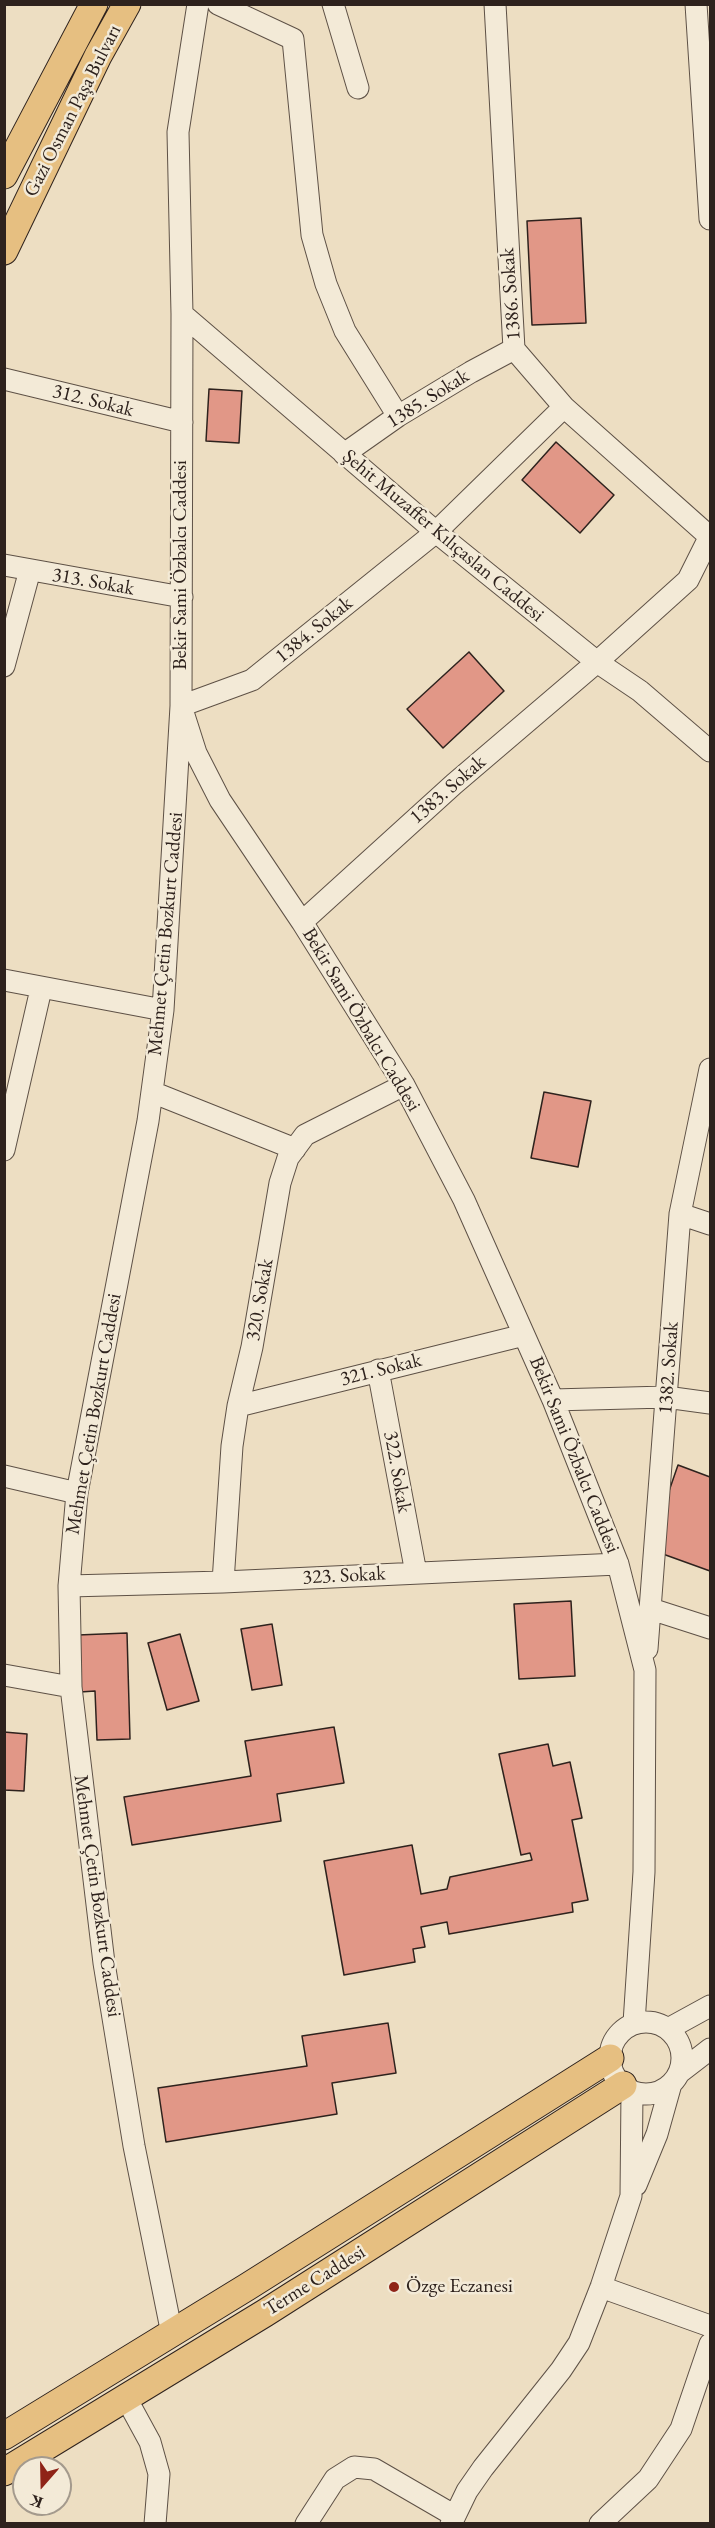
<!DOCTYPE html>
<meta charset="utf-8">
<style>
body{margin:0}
#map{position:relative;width:715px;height:2528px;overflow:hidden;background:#eddec2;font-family:"EB Garamond",serif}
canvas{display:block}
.frame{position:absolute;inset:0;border:6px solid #2e221d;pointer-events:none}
.north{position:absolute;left:12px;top:2456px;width:60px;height:60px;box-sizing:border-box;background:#f3ead7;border:2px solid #a49a8d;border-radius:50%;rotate:200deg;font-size:16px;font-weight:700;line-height:24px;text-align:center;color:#2e221d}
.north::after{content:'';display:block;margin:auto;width:21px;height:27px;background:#8f2418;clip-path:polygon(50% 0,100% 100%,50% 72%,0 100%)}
</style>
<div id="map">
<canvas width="715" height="2528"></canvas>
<div class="frame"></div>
<div class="north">K</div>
</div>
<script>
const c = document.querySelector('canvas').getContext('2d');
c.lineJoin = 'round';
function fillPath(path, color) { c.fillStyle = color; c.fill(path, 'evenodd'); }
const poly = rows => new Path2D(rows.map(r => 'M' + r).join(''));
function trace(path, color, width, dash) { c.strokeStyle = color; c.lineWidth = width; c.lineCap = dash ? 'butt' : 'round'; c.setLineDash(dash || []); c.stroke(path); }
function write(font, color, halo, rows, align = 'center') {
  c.font = font + ' "EB Garamond",serif'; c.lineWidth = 5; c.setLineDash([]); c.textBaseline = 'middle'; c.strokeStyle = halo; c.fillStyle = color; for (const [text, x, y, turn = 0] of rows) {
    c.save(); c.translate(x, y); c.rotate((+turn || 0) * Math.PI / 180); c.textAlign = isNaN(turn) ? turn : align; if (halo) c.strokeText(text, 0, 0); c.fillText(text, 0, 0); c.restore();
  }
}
const building = poly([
 [581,218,586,323,532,325,527,221,581,218],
 [209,389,242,391,239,443,206,441,209,389],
 [556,442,614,495,580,533,522,480,556,442],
 [469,652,504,691,443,748,407,709,469,652],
 [544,1092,591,1101,578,1167,531,1158,544,1092],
 [678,1465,710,1477,710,1571,649,1549,678,1465],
 [571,1601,575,1676,519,1679,514,1604,571,1601],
 [272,1624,282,1685,252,1690,241,1629,272,1624],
 [127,1633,130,1739,97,1740,95,1691,80,1692,78,1635,127,1633],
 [180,1634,199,1701,167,1710,148,1643,180,1634],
 [334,1727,344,1783,277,1794,281,1821,132,1845,124,1797,251,1776,245,1741,334,1727],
 [4,1732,27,1734,24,1791,4,1790,4,1732],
 [548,1744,553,1766,570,1762,582,1818,572,1820,588,1900,572,1903,573,1912,449,1934,447,1922,421,1927,425,1947,413,1949,415,1962,344,1975,324,1861,412,1845,421,1894,447,1889,450,1877,532,1860,530,1853,521,1855,499,1754,548,1744],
 [388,2023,396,2073,332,2083,337,2114,166,2142,158,2088,307,2066,302,2036,388,2023]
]);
fillPath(building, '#e19787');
trace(building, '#2e221d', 1.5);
const minor = poly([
 [198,4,178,132,182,314,181,706,196,753,220,800,302,922,404,1085,464,1200,553,1400,618,1564,645,1670,644,1872,634,2023],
 [218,4,293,39,312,235,326,284,345,331,398,416],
 [333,4,358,88],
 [495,4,514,349,564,407,710,537],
 [696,4,710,219],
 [182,314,436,532,597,662,640,691,710,751],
 [4,379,182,422],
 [344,454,398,416,471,372,514,349],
 [4,565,182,597],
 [4,666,30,570],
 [302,922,454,784,597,662,688,580,710,536],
 [4,980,163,1010],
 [152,1092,295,1149],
 [4,1150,41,989],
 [680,1214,710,1224],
 [378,1370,416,1573],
 [553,1400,666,1397,710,1403],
 [238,1406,524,1335],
 [4,1476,77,1493],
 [223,1582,232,1446,238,1406,252,1347,280,1183,288,1158,305,1135,404,1085],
 [69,1586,223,1582,618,1564],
 [651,1609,710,1628],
 [647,1649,680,1214,710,1069],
 [4,1675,71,1687],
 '610 2058a36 36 0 1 1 72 0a36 36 0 1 1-72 0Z',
 [668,2029,710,2006],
 [679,2073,710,2049],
 [636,2185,657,2134,671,2084],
 [601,2287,710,2326],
 [172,2334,134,2146,104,1963,71,1687,69,1586,77,1493,148,1121,163,1010,181,706,252,680,436,532,564,407],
 [126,2398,150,2442,159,2474,155,2524],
 [306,2524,335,2479,354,2467,374,2469,455,2516],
 [451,2524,467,2491,483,2468,561,2370,579,2343,601,2287,631,2196,632,2091],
 [600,2524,648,2479,681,2429,710,2344]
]);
const major = poly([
 [4,175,94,4],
 [4,251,98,56,127,4],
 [4,2436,247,2287,610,2058],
 [4,2472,265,2313,623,2085]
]);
trace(minor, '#5e5146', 23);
trace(major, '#2e221d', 29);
trace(minor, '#f3ead7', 21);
trace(major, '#e6bf81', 27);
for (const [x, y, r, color] of [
 [394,2287,6,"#8f2418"]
]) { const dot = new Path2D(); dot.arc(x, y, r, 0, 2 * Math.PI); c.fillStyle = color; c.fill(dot); trace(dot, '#f3ead7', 2); }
write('20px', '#2e221d', '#f3ead7', [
 ["Gazi Osman Paşa Bulvarı",73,111,-63],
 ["1386. Sokak",511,294,-94],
 ["1385. Sokak",428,399,-32],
 ["312. Sokak",93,401,14],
 ["Şehit Muzaffer Kılıçaslan Caddesi",443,536,40],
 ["Bekir Sami Özbalcı Caddesi",181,565,-90],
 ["313. Sokak",93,582,10],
 ["1384. Sokak",314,630,-39],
 ["1383. Sokak",448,790,-41],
 ["Mehmet Çetin Bozkurt Caddesi",166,934,-85],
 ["Bekir Sami Özbalcı Caddesi",361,1020,59],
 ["320. Sokak",260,1300,-80],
 ["1382. Sokak",669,1368,-86],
 ["321. Sokak",381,1370,-14],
 ["Mehmet Çetin Bozkurt Caddesi",94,1414,-80],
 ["Bekir Sami Özbalcı Caddesi",574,1455,68],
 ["322. Sokak",397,1472,80],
 ["323. Sokak",344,1576,-3],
 ["Mehmet Çetin Bozkurt Caddesi",97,1896,82],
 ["Terme Caddesi",315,2281,-32]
]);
write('20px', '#2e221d', '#f3ead7', [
 ["Özge Eczanesi",406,2287]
], 'left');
</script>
